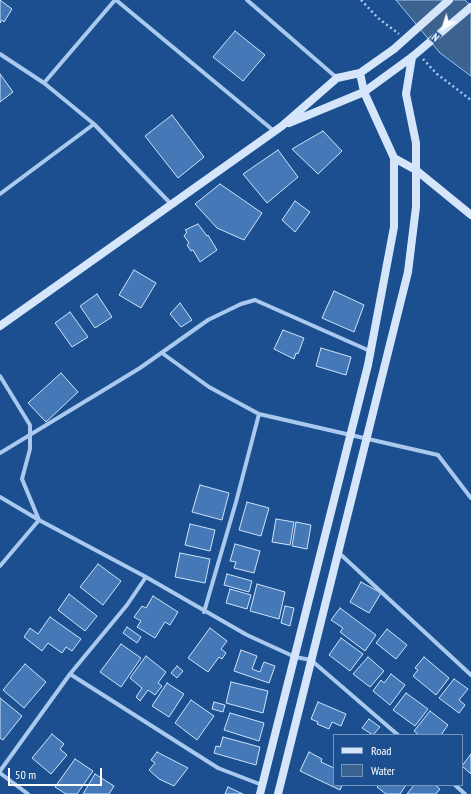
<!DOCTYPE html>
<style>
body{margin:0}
#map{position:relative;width:471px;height:794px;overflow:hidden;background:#1b4f8f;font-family:"PT Sans Narrow",sans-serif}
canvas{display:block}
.legend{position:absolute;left:333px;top:734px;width:130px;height:52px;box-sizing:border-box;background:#1b4f8f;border:1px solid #7695bc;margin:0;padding:5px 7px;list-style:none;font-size:12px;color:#fff}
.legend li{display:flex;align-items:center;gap:8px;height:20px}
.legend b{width:20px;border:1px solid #7695bc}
.north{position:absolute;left:423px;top:8px;width:40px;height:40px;-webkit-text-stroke:3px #1b4f8f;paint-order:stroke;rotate:219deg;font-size:11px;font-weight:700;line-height:16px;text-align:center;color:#fff}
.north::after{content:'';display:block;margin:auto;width:14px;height:18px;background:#fff;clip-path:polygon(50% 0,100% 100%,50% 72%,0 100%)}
.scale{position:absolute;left:8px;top:768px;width:94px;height:18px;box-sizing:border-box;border:2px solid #fff;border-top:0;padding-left:5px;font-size:12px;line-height:14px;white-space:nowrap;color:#fff;-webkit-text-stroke:3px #1b4f8f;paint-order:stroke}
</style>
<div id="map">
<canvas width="471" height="794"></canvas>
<ul class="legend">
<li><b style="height:5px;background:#d6e6fa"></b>Road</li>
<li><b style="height:11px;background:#3c6290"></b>Water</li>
</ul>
<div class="north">N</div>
<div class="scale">50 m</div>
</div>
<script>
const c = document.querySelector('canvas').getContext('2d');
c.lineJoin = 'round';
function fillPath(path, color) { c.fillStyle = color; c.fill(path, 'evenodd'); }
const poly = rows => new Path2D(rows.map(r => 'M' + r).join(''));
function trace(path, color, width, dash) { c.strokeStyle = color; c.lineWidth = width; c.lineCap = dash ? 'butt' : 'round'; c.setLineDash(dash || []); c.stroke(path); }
const water = poly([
 [396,0,465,0,471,6,471,76,440,53,396,0]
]);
fillPath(water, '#3c6290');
trace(water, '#9cc4f0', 1);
const building = poly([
 [0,0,12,9,4,22,2,20,0,23,0,0],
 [235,31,265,55,243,81,213,57,235,31],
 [0,74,13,92,0,102,0,74],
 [172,115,204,157,178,178,145,136,172,115],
 [323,131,342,151,318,174,292,149,323,131],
 [278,150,298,177,267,203,243,174,278,150],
 [220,184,262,213,244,240,217,228,195,204,220,184],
 [295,201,310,212,295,232,282,220,295,201],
 [198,224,207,236,208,235,217,250,200,262,193,250,191,251,187,245,189,243,184,236,187,232,185,230,198,224],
 [134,270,156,283,141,308,119,295,134,270],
 [334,291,364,305,354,332,322,318,334,291],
 [97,294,112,317,95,328,80,306,97,294],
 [180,303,192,320,181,327,170,314,180,303],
 [70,312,88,337,72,347,55,323,70,312],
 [283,330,304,338,298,354,296,353,294,359,274,349,283,330],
 [321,348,351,357,346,375,316,366,321,348],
 [61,373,78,392,46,422,28,403,61,373],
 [200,485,229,493,222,520,192,512,200,485],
 [247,502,269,508,261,536,239,530,247,502],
 [276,519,294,522,290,545,272,542,276,519],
 [296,522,311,525,307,549,292,546,296,522],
 [190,524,215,530,210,551,185,545,190,524],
 [235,544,260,551,254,573,234,568,236,562,230,561,235,544],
 [180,553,210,559,205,583,175,577,180,553],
 [98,564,121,581,103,605,80,587,98,564],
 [227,574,252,581,249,592,224,585,227,574],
 [361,582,381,593,369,613,350,602,361,582],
 [257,584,285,592,279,619,250,611,257,584],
 [230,589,251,595,247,609,226,603,230,589],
 [69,594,97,616,85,631,58,610,69,594],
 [153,596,178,612,170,625,165,622,155,638,137,627,141,621,134,617,142,606,146,608,153,596],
 [285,606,294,608,290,626,281,623,285,606],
 [340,608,376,635,365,651,340,632,343,628,331,620,340,608],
 [50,617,81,639,72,651,66,647,62,653,48,643,42,651,24,637,30,628,38,634,50,617],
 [127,627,141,637,137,643,123,633,127,627],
 [210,628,227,641,221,649,226,653,222,659,219,657,208,672,188,658,210,628],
 [387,629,407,645,396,659,376,643,387,629],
 [341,638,363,654,350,671,329,655,341,638],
 [121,644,141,658,121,687,100,672,121,644],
 [241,650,257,656,252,669,260,672,264,662,275,666,269,683,234,671,241,650],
 [146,656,166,672,158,683,162,686,155,695,148,690,140,701,136,697,142,688,130,678,146,656],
 [368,657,384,671,370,687,353,674,368,657],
 [424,657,449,678,436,695,413,676,418,670,415,668,424,657],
 [25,664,46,682,24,708,3,690,25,664],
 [177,666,183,671,177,678,171,673,177,666],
 [391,674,405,685,390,705,373,691,381,680,384,683,391,674],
 [454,679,468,689,459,700,465,705,459,713,439,698,454,679],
 [231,682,268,691,263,713,226,703,231,682],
 [167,683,184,694,169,717,152,706,167,683],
 [406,693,428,709,415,726,393,710,406,693],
 [0,698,22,716,3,740,0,738,0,698],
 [191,700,214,716,197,740,175,723,191,700],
 [214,702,225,705,223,712,212,709,214,702],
 [318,702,346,714,341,726,332,722,329,729,317,724,318,722,311,719,318,702],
 [430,711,448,725,441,735,419,735,414,731,430,711],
 [230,713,264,723,259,741,224,730,230,713],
 [369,719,380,727,373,735,362,728,369,719],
 [52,734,64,744,60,749,67,755,51,774,32,758,52,734],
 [223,737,260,747,256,765,214,753,216,746,220,747,223,737],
 [157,752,188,768,174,786,159,779,149,770,155,763,151,760,157,752],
 [309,752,322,759,321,762,334,768,334,785,342,785,340,790,300,771,309,752],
 [471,754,471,774,462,766,471,754],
 [75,759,93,771,77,794,66,794,55,787,75,759],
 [95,774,114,786,109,794,83,794,95,774],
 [379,785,406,785,400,794,386,794,377,787,379,785],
 [414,785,435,785,440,789,436,794,407,794,414,785],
 [228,787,243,794,225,794,228,787]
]);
fillPath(building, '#4478b7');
trace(building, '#cfe3fa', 1);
trace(poly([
 [361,0,378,18,399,34],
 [423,59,437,74,471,100]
]), '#a9c9ee', 2.5, [2, 3]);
trace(poly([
 [116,0,274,131],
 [247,0,337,78],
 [0,54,44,83,94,124,171,204],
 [44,83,115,0],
 [0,194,94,124],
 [162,353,209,387,259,414,438,455,471,498],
 [0,376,30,425,30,449,22,479,39,520,0,566],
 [0,453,140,368,208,320,241,304,255,300,370,351],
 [0,497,39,520,146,577,247,635,295,657,311,660,398,735],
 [338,552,471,675],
 [204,612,236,502,259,414],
 [70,674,218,768,262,785],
 [0,771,70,674,127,605,146,577],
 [0,773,28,794],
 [455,785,465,794]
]), '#a9c9ee', 4);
trace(poly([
 [289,123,364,92,412,57],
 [394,158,416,170,471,215],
 [0,326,282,126,337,78,360,73,394,49],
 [260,794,368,365,394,227,394,158,364,92,360,73],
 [278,794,408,272,416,207,416,143,406,94,412,57]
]), '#d6e6fa', 8);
trace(poly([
 [394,49,449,0],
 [412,57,471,7]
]), '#d6e6fa', 8);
</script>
